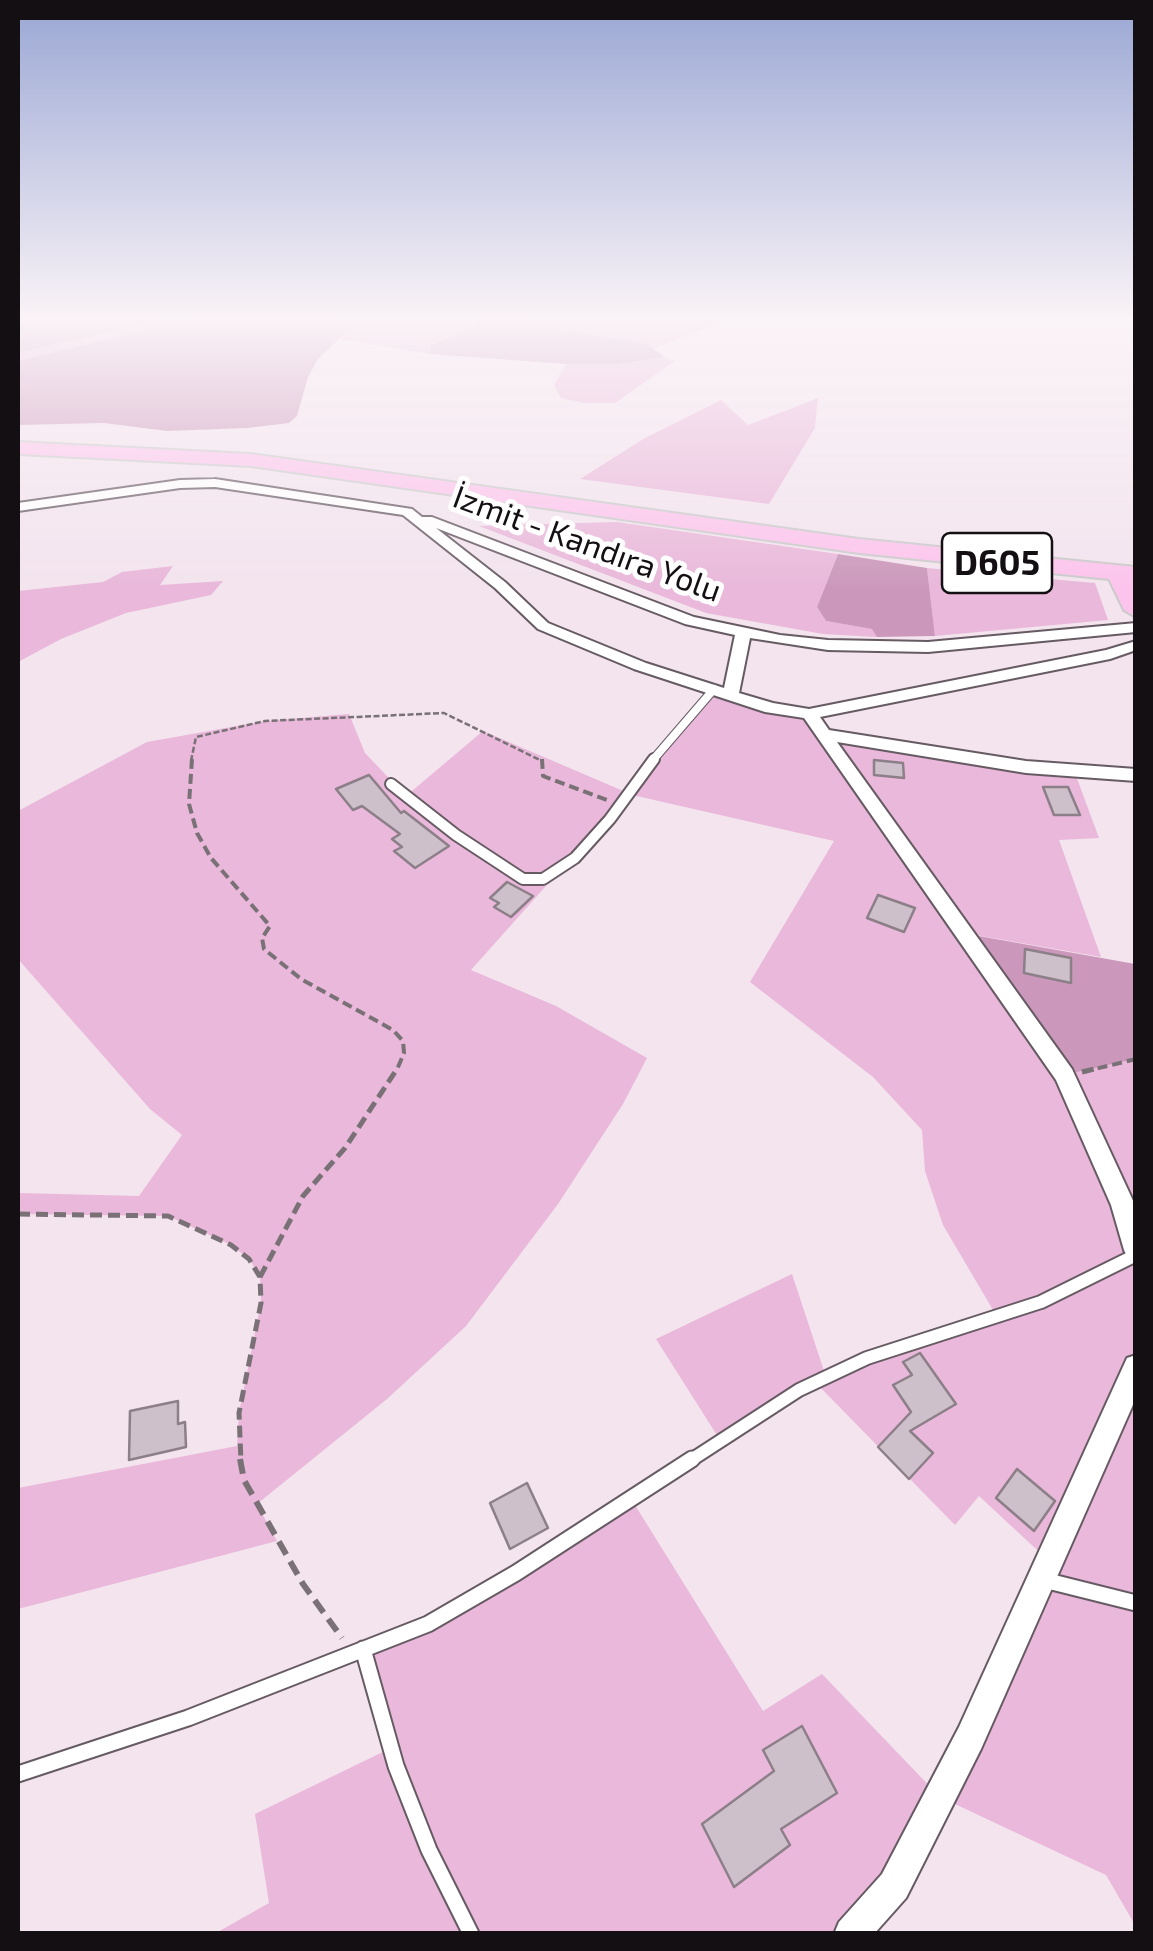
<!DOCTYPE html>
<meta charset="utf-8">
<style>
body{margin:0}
#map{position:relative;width:1153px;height:1951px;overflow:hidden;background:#f3e4ee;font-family:"Exo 2",sans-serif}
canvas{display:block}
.frame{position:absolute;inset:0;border:20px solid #140f13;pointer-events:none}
</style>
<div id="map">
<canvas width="1153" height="1951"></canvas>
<div class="frame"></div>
</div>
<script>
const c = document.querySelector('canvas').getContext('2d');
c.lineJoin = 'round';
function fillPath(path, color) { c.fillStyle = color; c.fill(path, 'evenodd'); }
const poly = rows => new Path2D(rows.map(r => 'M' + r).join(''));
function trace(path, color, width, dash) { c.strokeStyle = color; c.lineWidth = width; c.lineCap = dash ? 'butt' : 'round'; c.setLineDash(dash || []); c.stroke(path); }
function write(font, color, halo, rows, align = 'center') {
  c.font = font + ' "Exo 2",sans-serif'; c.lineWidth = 10; c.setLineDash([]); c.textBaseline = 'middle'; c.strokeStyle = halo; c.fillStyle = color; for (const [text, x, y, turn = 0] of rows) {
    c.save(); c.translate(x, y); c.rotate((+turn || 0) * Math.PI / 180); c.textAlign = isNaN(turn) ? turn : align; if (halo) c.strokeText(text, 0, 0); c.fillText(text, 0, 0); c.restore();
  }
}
fillPath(poly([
 [178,316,201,316,18,361,18,353],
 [352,316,470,316,478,318,476,326,431,344,430,354,339,339],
 [521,316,612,316,728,320,653,349,645,343,539,327],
 [665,357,675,361,615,403,583,403,561,398,554,385,566,364,618,364],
 [818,398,815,428,769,504,580,479,645,438,721,400,748,425],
 [617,522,838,554,817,607,826,621,873,629,877,637,823,634,706,613,479,526],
 [173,566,160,585,223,581,211,595,126,613,61,639,18,662,18,591,103,582,122,572],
 [927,568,1095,583,1108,620,935,636],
 [714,689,809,714,824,734,1075,773,1099,838,1059,840,1101,957,964,933,1064,1075,1135,1059,1135,1925,1106,1875,940,1797,851,1933,216,1933,269,1903,255,1814,391,1748,363,1649,428,1624,630,1497,763,1711,822,1674,939,1796,1049,1561,979,1496,955,1525,815,1382,720,1440,656,1339,792,1274,826,1377,996,1315,943,1225,925,1171,922,1130,873,1077,750,982,834,841,628,794,471,970,556,1006,647,1058,623,1104,558,1204,503,1277,466,1326,387,1399,257,1504,277,1541,18,1609,18,1488,237,1446,239,1413,261,1302,260,1277,249,1259,231,1245,168,1216,18,1214,18,1193,139,1196,182,1135,150,1109,18,959,18,811,147,742,265,721,349,714,365,753,406,796,483,731,628,793]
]), '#e9b8da');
fillPath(poly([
 [18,316,178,316,18,353],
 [201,316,352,316,344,334,318,359,308,377,297,416,289,423,247,428,167,431,104,423,18,425,18,361],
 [470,316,521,316,539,327,645,343,665,357,618,364,566,364,430,354,431,345,476,326,477,318],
 [838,554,927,568,935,636,877,637,872,629,826,621,817,607],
 [962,933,1135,964,1135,1059,1064,1075]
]), '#cb98bb');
const building = poly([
 [874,760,903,763,904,778,874,775,874,760],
 [369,775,401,813,404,811,449,846,415,868,394,851,402,847,392,839,400,834,362,806,353,810,336,789,369,775],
 [1043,787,1068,787,1080,815,1054,815,1043,787],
 [507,882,533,896,511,917,494,907,499,903,490,898,507,882],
 [878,895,915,908,904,932,867,918,878,895],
 [1025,949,1071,958,1071,983,1024,973,1025,949],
 [920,1353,956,1404,910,1431,933,1453,909,1479,878,1447,911,1412,893,1385,912,1375,903,1362,920,1353],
 [178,1401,178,1424,185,1422,186,1447,129,1460,130,1411,178,1401],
 [1017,1469,1055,1501,1034,1531,996,1498,1017,1469],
 [527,1483,548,1528,510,1549,490,1503,527,1483],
 [802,1726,837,1793,781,1829,790,1845,734,1887,702,1824,774,1771,763,1750,802,1726]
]);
fillPath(building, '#cec0ca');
trace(building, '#8c7f88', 2.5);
const serviceFar3 = poly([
 [652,761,714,689]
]);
const serviceFar2 = poly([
 [391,784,456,835,523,879,543,879,575,858,610,819,654,759]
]);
const serviceFar1 = poly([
 [688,1462,799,1390,867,1358,1041,1302,1136,1255]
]);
const service = poly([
 [1044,1580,1136,1603],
 [363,1649,396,1766,429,1850,471,1934],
 [18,1774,188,1718,428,1624,516,1573,692,1459]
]);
const minor = poly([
 [215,479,412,509,422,517,432,517,694,617,780,635,828,640,928,642,1136,623,1136,632,928,652,828,650,750,638,739,693,773,703,809,709,1106,650,1136,641,1136,650,1110,659,820,717,829,730,1026,761,1136,769,1136,781,1026,773,837,742,1072,1069,1135,1205,1136,1261,1128,1258,1124,1250,1111,1205,1056,1080,804,718,765,712,634,669,538,629,495,588,403,515,215,487,180,488,18,511,18,503,180,480,215,479],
 [436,528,685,624,735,635,724,688,646,663,548,623,505,582,436,528],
 [1136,1355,1136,1398,981,1749,906,1898,874,1934,834,1934,839,1922,882,1874,959,1727,1127,1358,1136,1355]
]);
const trunk = poly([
 [18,442,251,454,859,539,1136,567,1136,617,1124,610,1109,579,859,553,251,466,18,454,18,442]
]);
trace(serviceFar3, '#675b63', 10);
trace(serviceFar2, '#675b63', 14);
trace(serviceFar1, '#675b63', 16);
trace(service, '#675b63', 19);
trace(minor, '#675b63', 4);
trace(trunk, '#cbcacb', 4);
trace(poly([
 [191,761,196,737,265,721,444,713,542,761]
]), '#7a7177', 2.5, [6, 2.5]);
trace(poly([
 [192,759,189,804,197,833,211,858,270,926,262,938,264,949,301,979,393,1030,403,1041,404,1053,396,1072],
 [542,759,543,776,607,800],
 [1083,1072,1136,1059]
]), '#7a7177', 4, [10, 5]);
trace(poly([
 [1082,1072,1094,1069],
 [18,1214,168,1216,231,1245,249,1259,260,1277,261,1303,239,1413,241,1462],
 [260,1277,303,1196,345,1148,397,1069]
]), '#7a7177', 5, [12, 6]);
trace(poly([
 [240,1459,244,1480,303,1584,342,1638]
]), '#7a7177', 6, [15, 8]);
trace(serviceFar3, '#fff', 8);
trace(serviceFar2, '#fff', 10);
trace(serviceFar1, '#fff', 12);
trace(service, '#fff', 15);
fillPath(minor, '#fff');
fillPath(trunk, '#fcc4ec');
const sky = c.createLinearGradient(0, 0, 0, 589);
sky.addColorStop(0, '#9aa7d4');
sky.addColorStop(0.54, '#faf3f7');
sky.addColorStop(1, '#faf3f700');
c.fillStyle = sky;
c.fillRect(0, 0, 1153, 589);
write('32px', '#140f13', '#fff', [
 ["İzmit - Kandıra Yolu",587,544,20]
]);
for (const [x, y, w] of [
 [997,563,110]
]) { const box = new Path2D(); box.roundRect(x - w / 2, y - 30, w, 60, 8); c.fillStyle = '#fff'; c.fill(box); trace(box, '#140f13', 2.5); }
write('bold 35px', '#140f13', null, [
 ["D605",997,563]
]);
</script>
